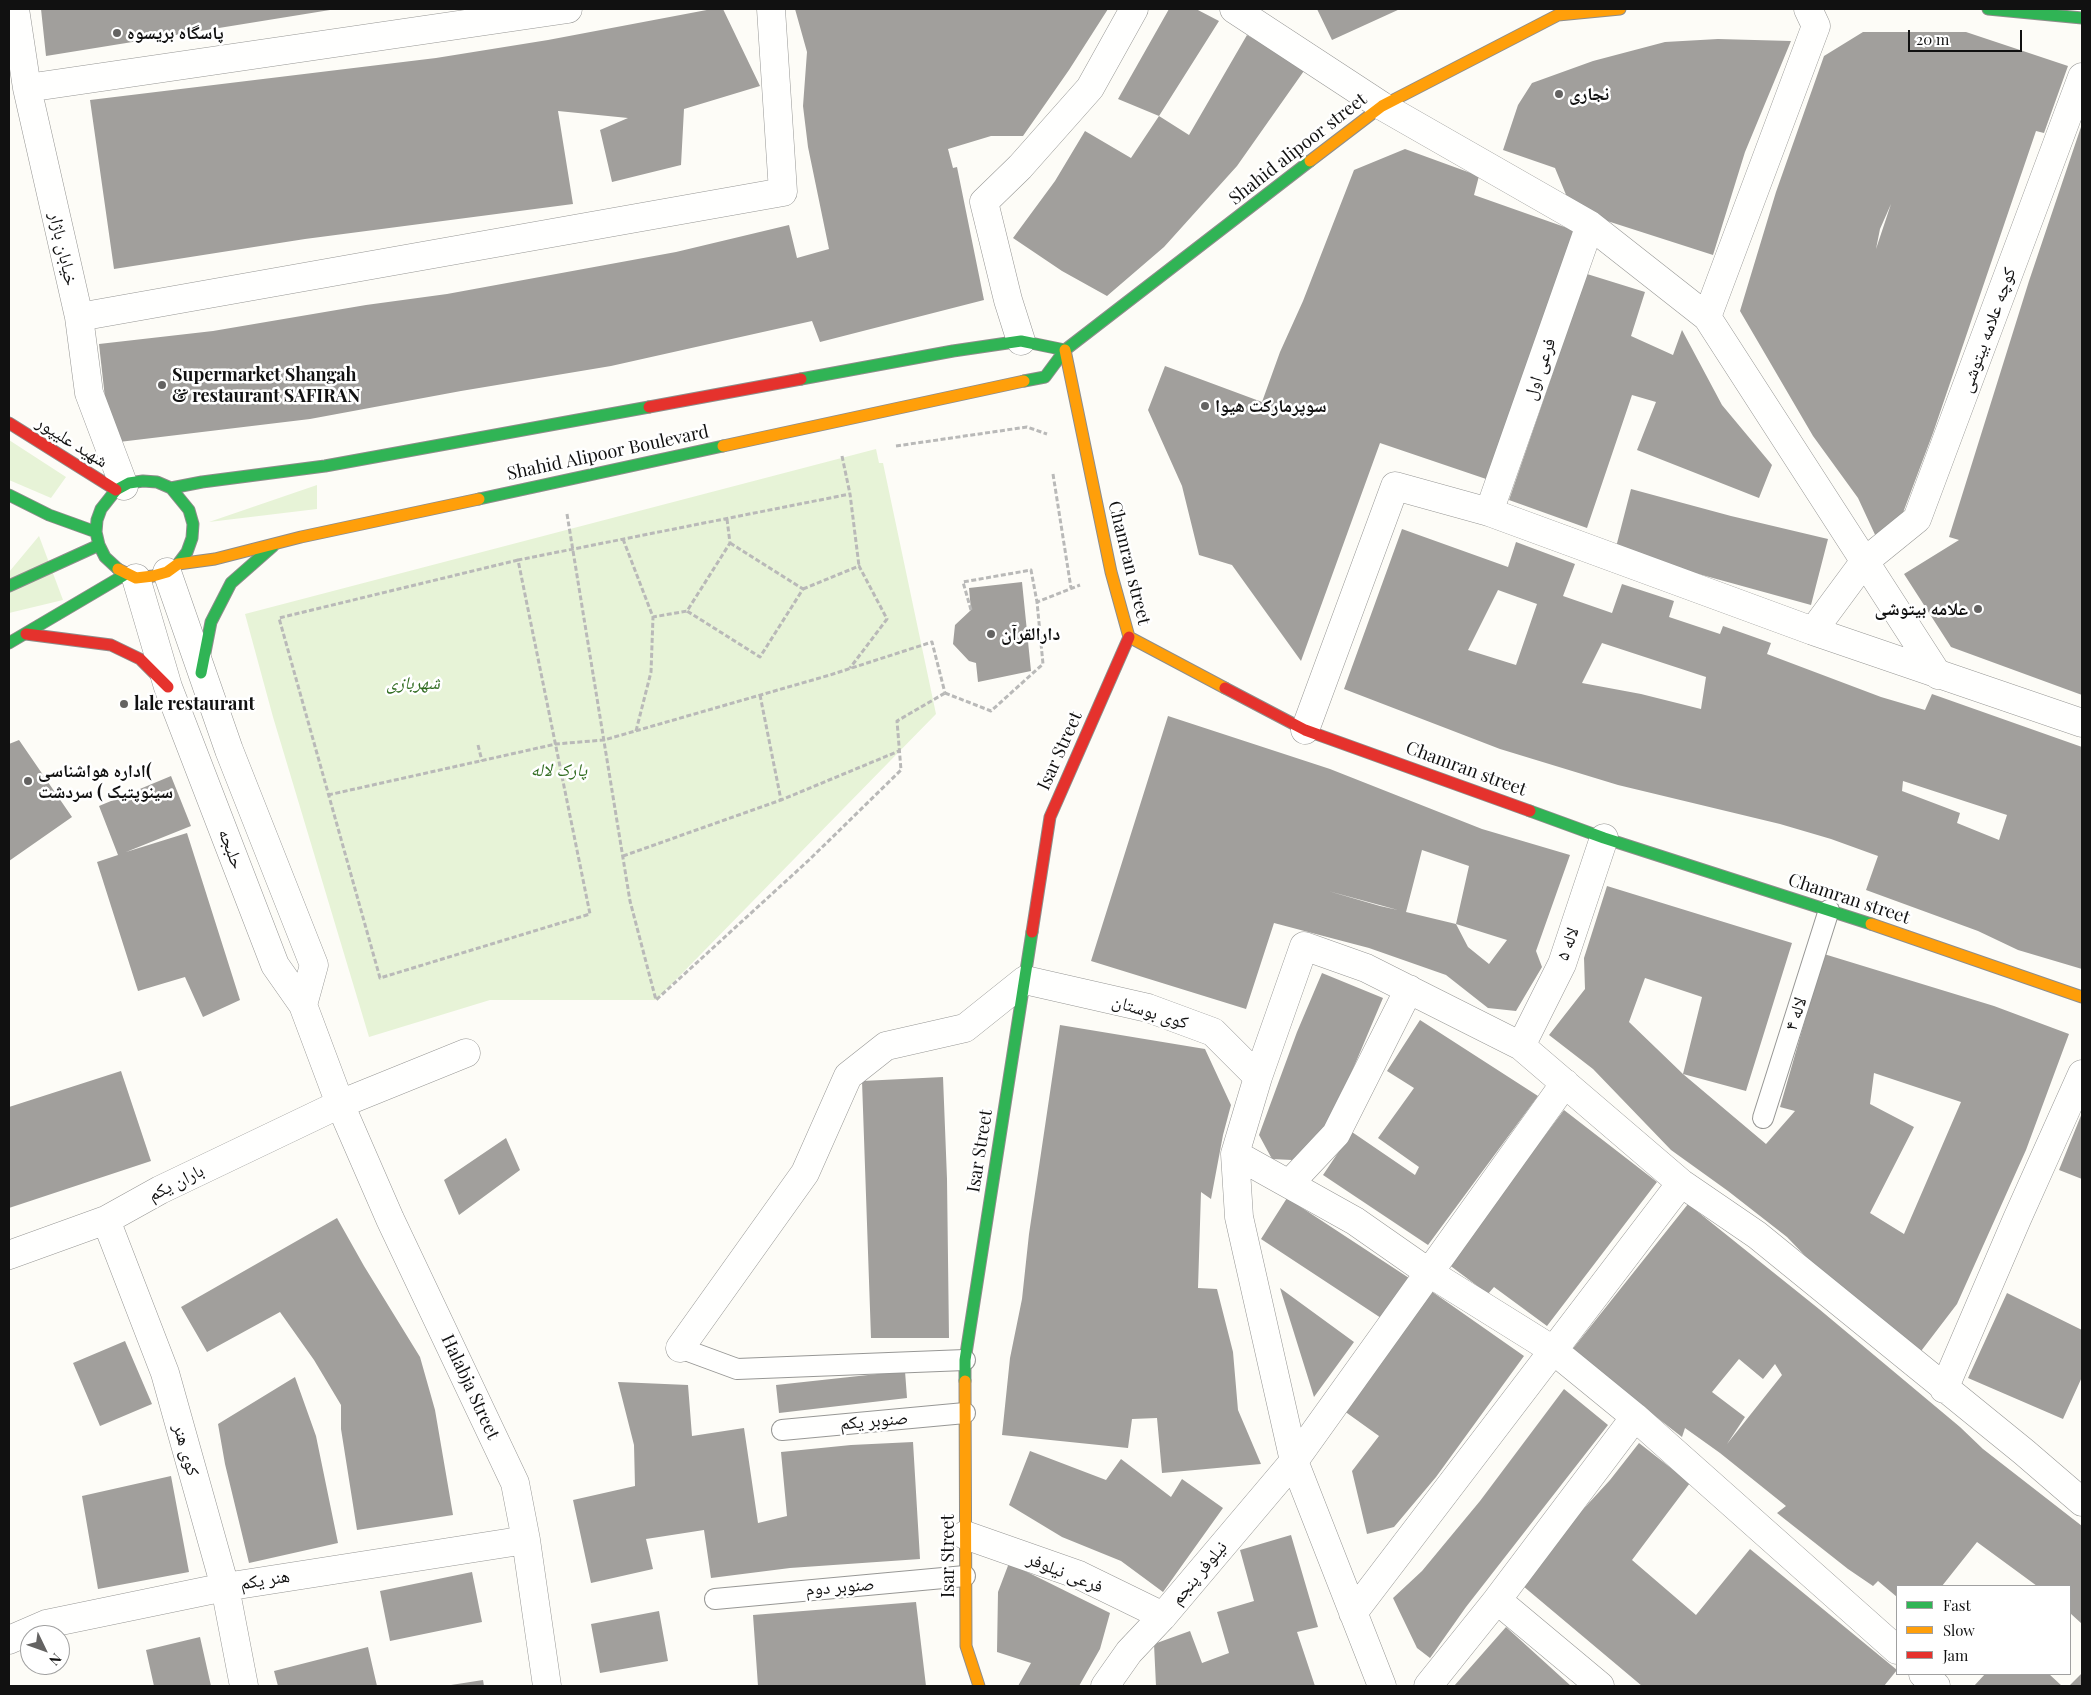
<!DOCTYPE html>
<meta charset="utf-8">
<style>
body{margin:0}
#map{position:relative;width:2091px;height:1695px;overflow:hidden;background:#fdfcf7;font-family:"Playfair Display",serif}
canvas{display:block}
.frame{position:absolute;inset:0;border:10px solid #111;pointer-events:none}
.legend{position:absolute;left:1896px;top:1585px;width:175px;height:90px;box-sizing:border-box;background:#fff;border:1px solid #a0a0a0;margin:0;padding:6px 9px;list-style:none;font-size:15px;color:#111}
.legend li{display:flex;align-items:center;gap:10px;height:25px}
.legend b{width:25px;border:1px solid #a0a0a0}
.north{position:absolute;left:20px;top:1625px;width:50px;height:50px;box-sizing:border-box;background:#fff;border:1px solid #a0a0a0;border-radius:50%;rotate:132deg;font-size:14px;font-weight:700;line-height:20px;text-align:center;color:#111}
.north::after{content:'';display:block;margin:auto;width:18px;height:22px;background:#646362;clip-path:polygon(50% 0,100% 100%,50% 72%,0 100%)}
.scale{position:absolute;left:1908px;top:30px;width:114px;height:22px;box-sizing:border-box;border:2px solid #111;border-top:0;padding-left:6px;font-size:15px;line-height:18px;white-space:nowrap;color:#111;-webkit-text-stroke:4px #fff;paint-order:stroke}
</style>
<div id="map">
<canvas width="2091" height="1695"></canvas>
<div class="frame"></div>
<ul class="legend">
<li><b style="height:6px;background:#30b455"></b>Fast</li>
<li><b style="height:6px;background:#ff9f0a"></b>Slow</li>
<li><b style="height:6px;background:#e5322d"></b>Jam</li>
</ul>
<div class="north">N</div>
<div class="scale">20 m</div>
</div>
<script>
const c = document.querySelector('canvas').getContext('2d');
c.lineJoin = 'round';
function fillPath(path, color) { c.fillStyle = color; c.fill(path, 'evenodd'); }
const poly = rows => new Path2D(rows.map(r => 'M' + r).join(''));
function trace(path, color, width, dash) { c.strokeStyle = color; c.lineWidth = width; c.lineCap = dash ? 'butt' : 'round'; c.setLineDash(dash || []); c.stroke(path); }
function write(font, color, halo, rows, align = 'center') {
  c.font = font + ' "Playfair Display","Noto Naskh Arabic",serif'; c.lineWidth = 5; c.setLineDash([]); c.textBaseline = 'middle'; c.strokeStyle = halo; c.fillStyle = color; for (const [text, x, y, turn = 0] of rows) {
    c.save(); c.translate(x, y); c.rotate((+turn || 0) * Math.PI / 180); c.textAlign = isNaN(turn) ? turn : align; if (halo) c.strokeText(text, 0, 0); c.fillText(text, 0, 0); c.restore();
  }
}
fillPath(poly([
 [9,440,66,477,51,498,9,480],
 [876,449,879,463,883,463,936,714,656,1000,490,1000,369,1037,273,717,245,614],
 [317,485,317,509,209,522],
 [39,536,63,600,9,613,9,572]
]), '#e7f3d7');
fillPath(poly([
 [41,9,330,9,330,10,46,56],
 [712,9,723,9,760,86,684,109,681,165,612,182,600,130,628,118,558,111,573,204,305,239,114,269,90,100,436,58,548,40],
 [795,9,1108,9,1069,70,1023,136,991,136,948,149,953,168,957,167,984,300,820,342,812,321,611,366,461,391,310,419,119,442,108,425,99,344,213,331,366,305,447,294,676,252,789,225,797,258,829,249,808,147,803,106,807,52],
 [1169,9,1196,9,1219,21,1159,116,1118,99],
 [1317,9,1400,9,1332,40],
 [1863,32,1966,32,2068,66,2044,133,2036,131,1933,433,1898,526,1877,539,1858,498,1813,436,1740,311,1776,192,1824,56],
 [1891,204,1876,249,1880,229],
 [1247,35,1306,68,1237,166,1164,247,1107,296,1062,271,1013,238,1055,181,1085,131,1131,158,1159,116,1189,135],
 [1718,39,1791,41,1745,152,1713,255,1601,219,1569,202,1555,168,1503,150,1518,105,1532,83,1593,61,1665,42],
 [2082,124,2082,695,1951,647,1904,574,1959,540,1949,537,2029,281],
 [1405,149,1479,176,1474,195,1576,231,1492,481,1380,443,1301,661,1232,565,1199,555,1182,486,1148,410,1165,366,1262,402,1280,352,1303,301,1354,170],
 [1587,274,1645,292,1631,336,1673,355,1682,330,1722,405,1772,465,1759,498,1637,450,1656,402,1632,395,1587,528,1509,500],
 [1631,489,1731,516,1828,539,1811,605,1615,551],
 [1402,529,1508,567,1516,542,1575,564,1563,596,1612,613,1622,584,1674,601,1669,617,1720,634,1723,626,1771,643,1767,654,1881,697,1925,710,1932,694,2082,747,2082,969,2018,950,1978,931,1866,890,1878,856,1831,839,1780,824,1618,785,1500,749,1344,689],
 [1498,590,1537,604,1516,665,1468,650],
 [1602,643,1706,677,1701,709,1641,694,1582,683],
 [1903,781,2007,815,1999,840,1957,823,1960,813,1902,791],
 [1022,582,1031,671,978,682,976,663,969,661,953,644,955,625,971,610,969,588],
 [1168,716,1330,769,1482,829,1570,855,1536,951,1542,967,1516,1011,1488,1008,1446,975,1369,948,1274,923,1246,1009,1091,961],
 [1422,850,1469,866,1456,924,1507,940,1489,964,1468,947,1456,924,1406,912],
 [1328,891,1398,910,1380,906],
 [19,740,72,817,9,861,9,744],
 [171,776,191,826,126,852,187,833,240,1000,203,1017,185,977,138,991,97,862,118,855,99,806],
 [1607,886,1792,943,1746,1091,1683,1074,1766,1144,1795,1111,1780,1107,1824,954,1994,1006,2069,1034,2026,1150,1957,1304,1915,1359,1865,1318,1787,1237,1728,1191,1671,1150,1593,1069,1549,1035,1585,989,1584,958],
 [1645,978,1702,997,1683,1074,1629,1022],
 [1874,1073,1961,1102,1904,1234,1870,1213,1914,1127,1870,1104],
 [1322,973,1383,998,1328,1128,1292,1160,1272,1159,1259,1135,1297,1032],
 [1420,1020,1538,1096,1428,1245,1323,1175,1352,1132,1415,1175,1419,1167,1378,1138,1414,1088,1387,1071],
 [1060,1025,1205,1049,1231,1105,1223,1135,1211,1199,1201,1192,1198,1288,1217,1289,1233,1352,1238,1410,1261,1464,1162,1473,1157,1418,1132,1419,1128,1448,1002,1435,1010,1358,1022,1299,1029,1234],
 [121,1071,151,1161,9,1208,9,1107],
 [943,1077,947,1179,949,1338,871,1338,862,1081],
 [1564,1110,1657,1182,1547,1326,1494,1287,1488,1294,1448,1264],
 [2082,1113,2082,1179,2059,1170],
 [506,1138,520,1170,459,1215,444,1180],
 [1287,1198,1409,1278,1381,1318,1261,1239],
 [1688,1204,1819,1309,1960,1427,1983,1449,2082,1526,2082,1624,2070,1613,2070,1586,2037,1586,1977,1542,1942,1586,1897,1586,1897,1597,1878,1581,1873,1586,1848,1569,1777,1513,1786,1506,1720,1453,1685,1428,1682,1437,1571,1351],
 [1739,1359,1763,1379,1775,1364,1782,1375,1727,1444,1745,1417,1712,1392],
 [337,1218,364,1266,420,1357,435,1410,453,1515,357,1530,341,1429,341,1405,314,1360,280,1312,207,1352,181,1307],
 [1424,1286,1524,1356,1436,1477,1394,1527,1367,1534,1352,1471,1379,1436,1340,1408],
 [1280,1288,1354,1342,1314,1397],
 [2007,1293,2082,1330,2082,1377,2063,1419,1968,1378],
 [125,1341,152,1404,100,1426,73,1363],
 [905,1371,907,1398,779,1413,776,1385],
 [295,1377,316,1436,338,1543,249,1563,225,1464,218,1424],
 [618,1382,688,1385,692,1436,744,1428,758,1523,787,1516,781,1452,851,1445,913,1442,920,1559,790,1568,711,1578,704,1530,646,1539,653,1569,591,1583,573,1500,635,1486,634,1445],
 [1564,1389,1608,1425,1466,1607,1430,1658,1417,1648,1393,1598,1422,1571,1480,1501],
 [1639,1443,1690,1483,1632,1560,1696,1615,1750,1549,1897,1670,1884,1686,1642,1686,1523,1586,1577,1516,1610,1480],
 [1030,1451,1106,1480,1121,1459,1171,1497,1182,1479,1223,1508,1163,1592,1121,1561,1062,1537,1009,1505],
 [171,1476,189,1572,98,1589,82,1496],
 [1291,1535,1318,1627,1297,1632,1315,1686,1156,1686,1154,1644,1190,1631,1202,1663,1229,1653,1217,1612,1254,1601,1240,1550],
 [1009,1563,1110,1613,1100,1649,1079,1686,1018,1686,1031,1663,997,1652,998,1592],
 [472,1572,482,1622,390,1641,380,1591],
 [916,1602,926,1686,758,1686,753,1615],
 [659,1611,668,1661,600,1673,591,1624],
 [1506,1627,1571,1686,1454,1686],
 [200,1637,211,1686,154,1686,146,1650],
 [368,1647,377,1686,278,1686,274,1671],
 [2082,1673,2082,1686,2069,1686],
 [1985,1674,2049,1674,2062,1686,1974,1686],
 [483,1680,484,1686,451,1686,451,1685]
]), '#a19f9c');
const lane = poly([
 [1763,1118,1829,910],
 [680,1348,737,1369,965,1360],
 [782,1430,965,1413],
 [715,1599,965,1576]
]);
const street = poly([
 [15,9,27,88,79,317,89,393,124,486],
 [1234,9,1382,106,1590,225,1707,317,1938,675],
 [27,88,568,9],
 [79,317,783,192,771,9],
 [1707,317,1816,26,1808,9],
 [1021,341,1008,300,984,202,1020,167,1090,88,1134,9],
 [1489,512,1590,225],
 [167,572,229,750,314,965,303,1005,340,1104,390,1219,515,1483,526,1540,547,1686],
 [136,578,168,687,275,965,303,1005],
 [1813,631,1864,562,1917,519,2082,77],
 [1305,730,1395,486,1489,512,1813,631,2082,723],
 [1521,1046,1562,964,1604,838],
 [1235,1154,1355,1221,1428,1272,1553,1350,1635,1417,1897,1650],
 [1290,1183,1336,1134,1409,989],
 [106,1220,165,1373,225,1587,244,1686],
 [9,1255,106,1220,160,1190,340,1104,466,1053],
 [680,1348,805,1173,848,1076,886,1046,965,1028,1025,980,1148,1008,1213,1032,1258,1077],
 [1944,1389,2017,1219,2082,1074],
 [965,1535,1079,1575,1163,1616],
 [1497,1600,1600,1686],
 [1353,1613,1681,1183],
 [9,1640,46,1624,225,1587,526,1540],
 [1923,1674,1936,1686],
 [1105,1686,1129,1652,1163,1616,1294,1461,1565,1083],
 [1382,1686,1294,1461,1239,1217,1235,1154,1258,1077,1304,946,1366,968,1521,1046,1681,1183,1757,1235,2024,1452,2082,1502],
 [1428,1686,1497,1600,1635,1417]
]);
const fast = poly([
 [1988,9,2082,18],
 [801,379,953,351,1021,341,1065,350],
 [1024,381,1045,377,1065,350,1310,161],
 [171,488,202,482,325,466,649,407],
 [9,495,49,515,96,532],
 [479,499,723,446],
 [118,569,105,557,99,545,96,532,97,520,101,509,116,490,129,483,143,481,157,482,171,488,189,510,193,524,192,538,187,552,178,564],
 [9,586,99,545],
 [9,643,126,574],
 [201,673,211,622,231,583,273,546],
 [1530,811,1604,838,1871,924],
 [965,1381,965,1360,1032,932]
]);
const slow = poly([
 [1310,161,1382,106,1558,15,1620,9],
 [1065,350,1111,572,1129,637,1225,688],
 [723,446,1024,381],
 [118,569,136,578,153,576,167,572,178,564,215,559,301,537,479,499],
 [1871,924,2082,997],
 [965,1381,966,1646,979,1686]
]);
const jam = poly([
 [649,407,801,379],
 [9,423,116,490],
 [26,634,111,645,140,659,168,687],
 [1225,688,1305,730,1530,811],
 [1032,932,1050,817,1129,637]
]);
trace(lane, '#979795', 22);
trace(street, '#979795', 29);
trace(fast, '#8e8d8b', 13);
trace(slow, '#8e8d8b', 13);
trace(jam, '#8e8d8b', 13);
trace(poly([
 [896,446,1027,427,1047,434],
 [842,456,850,494],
 [1053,474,1071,588],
 [567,514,630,901,656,1000,809,860,901,770,897,721,945,693],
 [727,519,730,543,687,611,760,657,803,589,730,543],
 [623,539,653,617,687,611],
 [518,560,279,618,380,978,590,914,518,560,850,494,859,566],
 [803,589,859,566,887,619,850,668],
 [971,610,963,582,1031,570,1037,602],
 [945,693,991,711,1043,664,1037,602,1080,585],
 [760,695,781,800,899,751],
 [636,731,651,672,653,617],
 [478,745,482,761],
 [328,795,556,744,604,740,830,675,932,642,945,693],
 [623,856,781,800]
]), '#b9b9b8', 3, [5, 2.5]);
trace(lane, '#fffffe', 20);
trace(street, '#fffffe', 28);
trace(fast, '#30b455', 11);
trace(slow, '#ff9f0a', 11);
trace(jam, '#e5322d', 11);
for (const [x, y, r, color] of [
 [117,33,5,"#646362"],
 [1559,94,5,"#646362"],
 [162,385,5,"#646362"],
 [1205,406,5,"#646362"],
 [1978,609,5,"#646362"],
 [991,634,5,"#646362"],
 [124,704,5,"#646362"],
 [28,781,5,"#646362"]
]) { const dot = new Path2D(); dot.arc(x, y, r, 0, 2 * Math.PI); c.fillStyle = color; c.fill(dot); trace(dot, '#fff', 2); }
write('bold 18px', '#111', '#fff', [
 ["پاسگاه بریسوه",127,33],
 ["نجاری",1569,94],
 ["Supermarket Shangah",172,375],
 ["& restaurant SAFIRAN",172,396],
 ["سوپرمارکت هیوا",1215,406],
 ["علامه بیتوشی",1968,609,"right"],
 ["دارالقرآن",1001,634],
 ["lale restaurant",134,704],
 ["اداره هواشناسی(",38,771],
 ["سینوپتیک ) سردشت",38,792]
], 'left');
write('18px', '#111', '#fff', [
 ["Shahid alipoor street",1298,149,-38],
 ["خیابان باژار",63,249,77],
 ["کوچه علامه بیتوشی",1988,330,-70],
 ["فرعی اول",1540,369,-71],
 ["شهید علیپور",72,442,32],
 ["Shahid Alipoor Boulevard",608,453,-12],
 ["Chamran street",1129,563,76],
 ["Isar Street",1060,751,-66],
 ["Chamran street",1466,769,20],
 ["حلبجه",231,849,69],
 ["Chamran street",1849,899,18],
 ["لاله ۵",1568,944,-70],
 ["کوی بوستان",1150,1012,17],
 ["لاله ۴",1796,1014,-72],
 ["Isar Street",980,1151,-81],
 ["باران یکم",176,1183,-27],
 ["Halabja Street",470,1387,65],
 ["صنوبر یکم",874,1421,-5],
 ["کوی هنر",186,1450,74],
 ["Isar Street",948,1556,-90],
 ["فرعی نیلوفر",1065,1573,22],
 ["نیلوفر پنجم",1199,1573,-50],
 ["هنر یکم",265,1580,-9],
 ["صنوبر دوم",840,1587,-5]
]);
write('italic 18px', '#2f6b1f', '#fff', [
 ["شهربازی",413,683],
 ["پارک لاله",559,770]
]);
</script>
